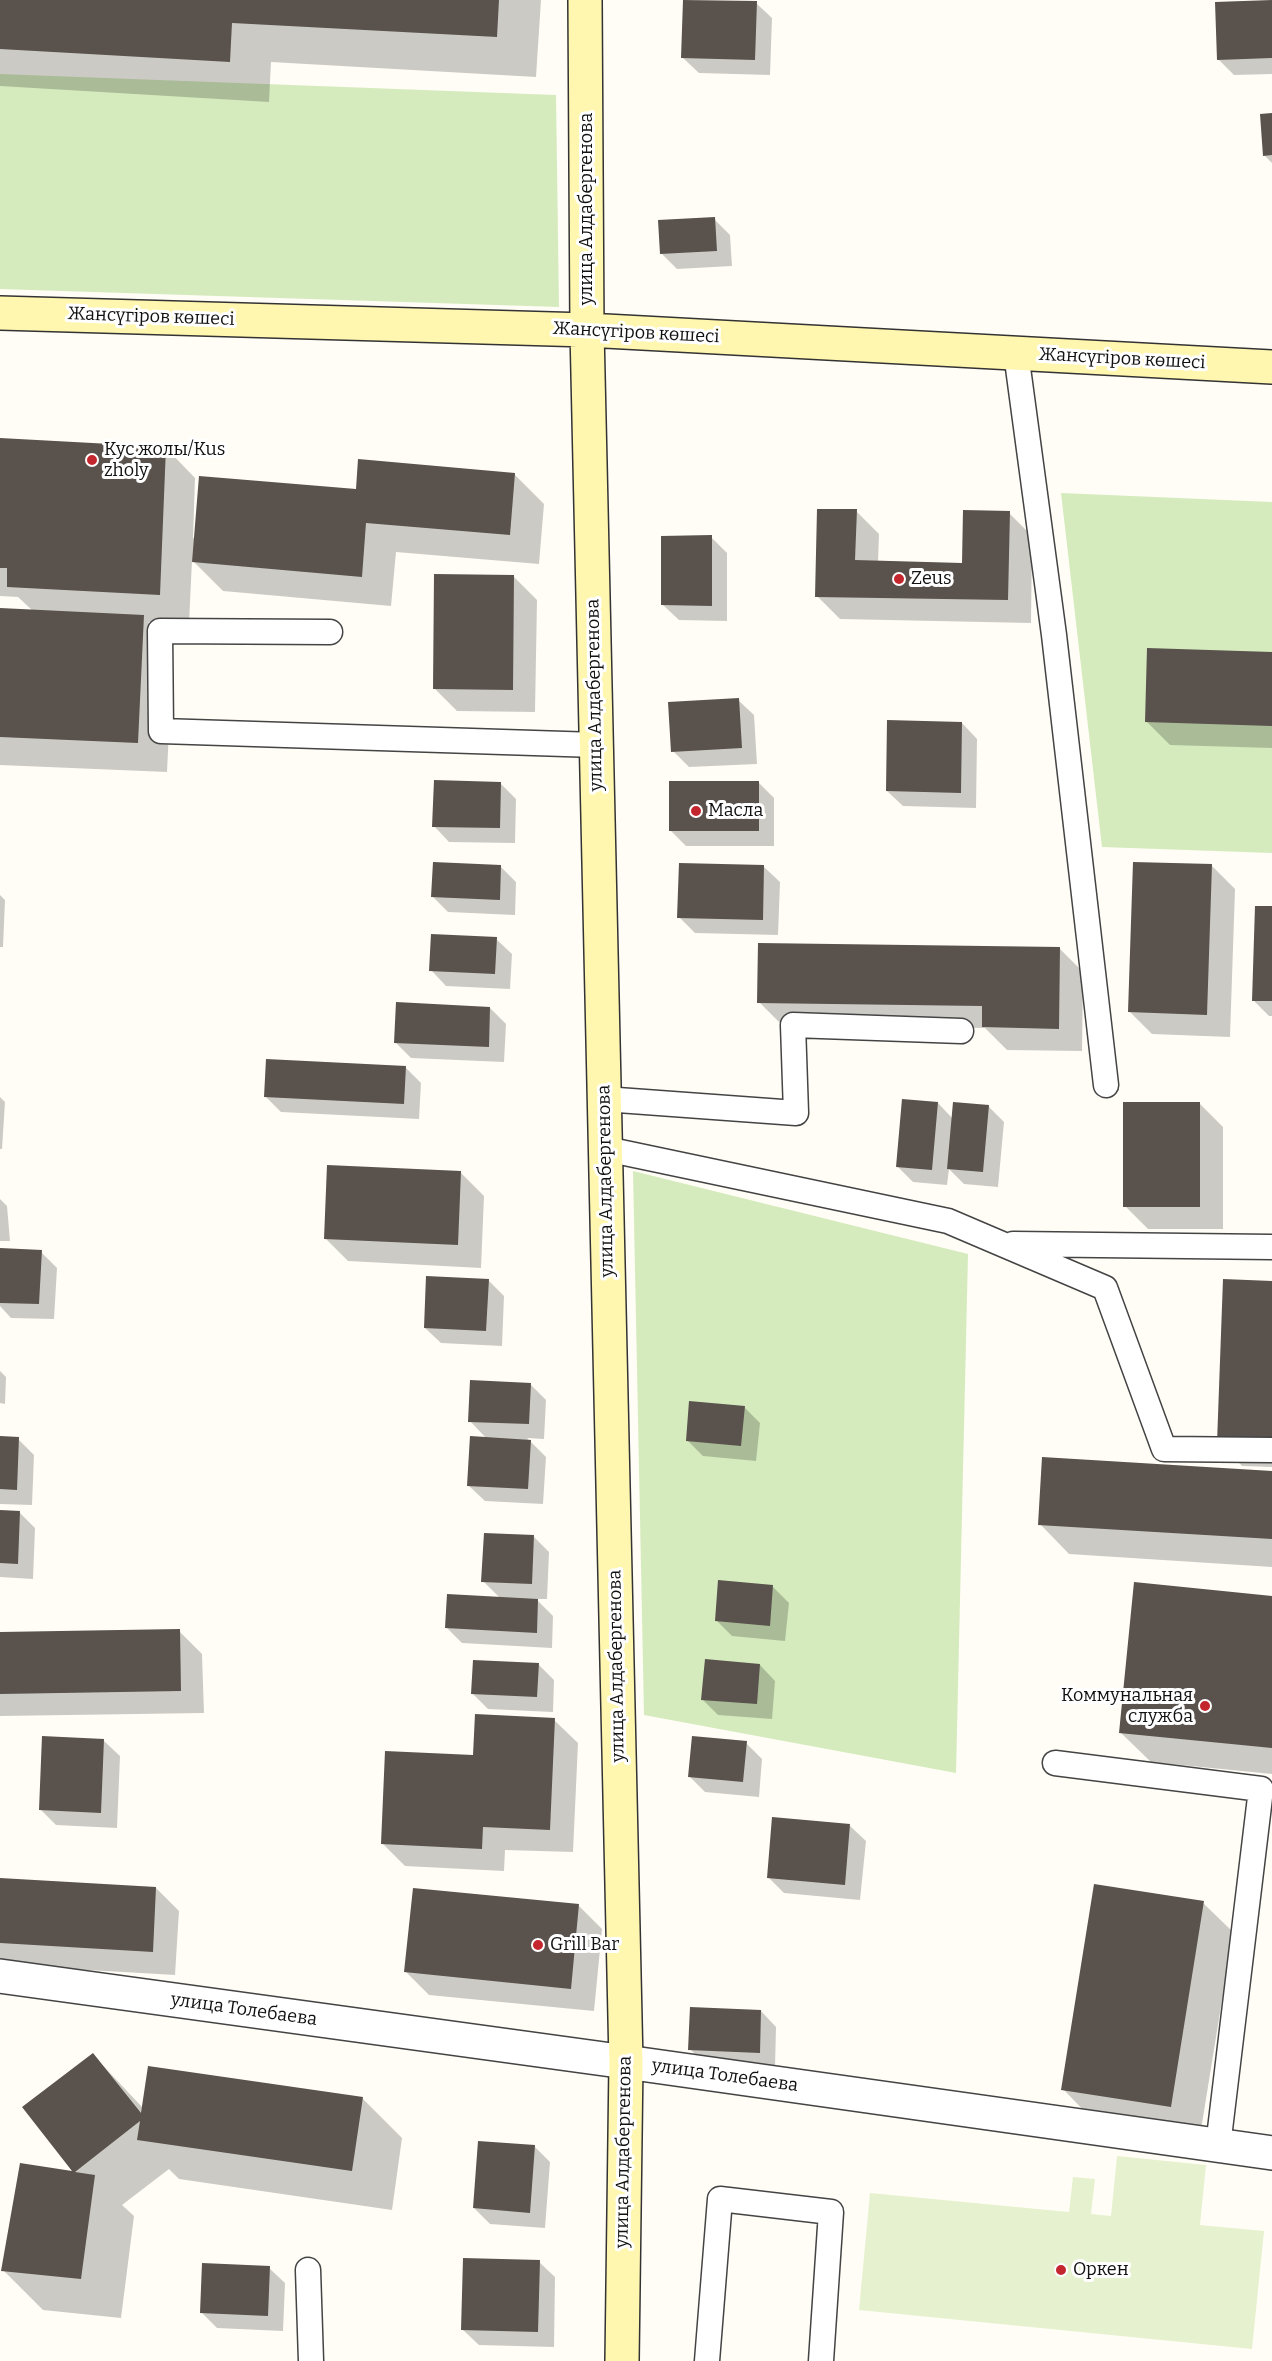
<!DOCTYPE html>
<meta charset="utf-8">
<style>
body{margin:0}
canvas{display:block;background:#fffdf5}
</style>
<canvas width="1272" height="2361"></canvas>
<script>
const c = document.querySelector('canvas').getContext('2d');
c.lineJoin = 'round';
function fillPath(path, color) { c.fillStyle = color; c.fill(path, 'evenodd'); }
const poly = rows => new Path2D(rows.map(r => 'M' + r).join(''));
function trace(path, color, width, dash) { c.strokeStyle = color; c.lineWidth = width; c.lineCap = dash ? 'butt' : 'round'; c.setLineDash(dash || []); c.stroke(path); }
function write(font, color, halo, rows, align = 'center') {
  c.font = font + ' Bitter,serif'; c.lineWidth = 6; c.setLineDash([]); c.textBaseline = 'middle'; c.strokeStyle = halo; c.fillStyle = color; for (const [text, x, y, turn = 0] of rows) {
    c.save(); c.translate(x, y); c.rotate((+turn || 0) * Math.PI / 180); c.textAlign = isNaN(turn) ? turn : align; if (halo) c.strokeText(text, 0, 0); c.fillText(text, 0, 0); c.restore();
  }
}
fillPath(poly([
 [0,74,556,95,559,307,0,289],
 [1061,493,1272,502,1272,853,1102,847],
 [633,1171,968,1254,956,1773,644,1715]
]), '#d5ebbd');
fillPath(poly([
 [1117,2156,1206,2165,1200,2225,1264,2231,1252,2349,859,2310,870,2193,1069,2212,1073,2177,1095,2179,1091,2214,1111,2216]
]), '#e6f2cf');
fillPath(poly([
 [0,0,541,0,536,77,271,62,269,102,0,86],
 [1272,1,1272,74,1234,75,1218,59],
 [756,3,772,18,770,75,699,73,683,58],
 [1272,114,1272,163,1264,155],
 [714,219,730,235,732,266,677,269,661,253],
 [0,440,166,448,195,478,193,538,195,538,357,491,514,474,544,504,539,564,396,552,391,606,223,591,192,560,189,624,148,622,173,646,167,772,0,765,0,610,33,611,18,597,0,596],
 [856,511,879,534,878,562,963,564,1009,513,1032,536,1031,623,840,619,817,596],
 [711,537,727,553,727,621,679,620,663,605],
 [514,577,537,600,535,712,457,711,434,688],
 [1272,653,1272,748,1170,745,1147,722],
 [738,700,754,715,757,764,689,767,673,751],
 [962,723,977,739,976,808,903,806,887,791],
 [758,782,774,798,774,846,686,846,671,831],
 [500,783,516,799,515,843,449,842,434,826],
 [1212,866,1235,889,1230,1037,1152,1034,1129,1011],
 [501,867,516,882,515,915,448,912,432,896],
 [764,867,780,882,778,935,695,933,679,917],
 [0,895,5,900,3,947,0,947],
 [1272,908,1272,1016,1269,1016,1253,1000],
 [496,939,512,954,510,989,446,986,431,970],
 [1060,949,1083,972,1082,1051,1007,1050,985,1028,782,1025,759,1002],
 [490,1008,506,1024,504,1062,411,1058,395,1042],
 [405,1067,421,1083,419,1119,281,1112,266,1097],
 [0,1097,5,1102,2,1149,0,1149],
 [938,1103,953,1119,988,1106,1004,1122,998,1187,964,1184,949,1169,947,1185,913,1182,897,1166],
 [1200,1104,1223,1127,1223,1229,1148,1229,1125,1206],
 [461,1173,484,1196,481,1268,348,1261,325,1238],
 [0,1199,7,1206,10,1241,0,1241],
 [0,1249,41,1252,57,1268,54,1319,11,1318,0,1306],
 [488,1280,504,1296,502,1346,441,1343,425,1328],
 [1272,1282,1272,1467,1242,1466,1219,1442],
 [0,1371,6,1377,5,1404,0,1403],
 [530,1384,546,1400,544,1439,527,1438,546,1457,543,1504,485,1501,469,1486,487,1439,470,1421],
 [744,1407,760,1423,756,1461,703,1456,688,1441],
 [0,1438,18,1439,34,1455,32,1505,0,1504],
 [1272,1472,1272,1567,1069,1554,1040,1524],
 [0,1512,20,1513,35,1528,33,1579,0,1577],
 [534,1537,549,1552,547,1599,536,1599,553,1616,552,1648,462,1643,447,1628,500,1598,483,1581],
 [773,1587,789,1603,785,1641,732,1636,716,1620],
 [1272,1598,1272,1774,1151,1762,1121,1733],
 [179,1631,202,1654,204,1713,0,1716,0,1634],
 [539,1665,554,1680,553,1712,488,1709,472,1693],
 [760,1665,775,1681,772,1719,718,1715,702,1699],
 [554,1720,578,1743,573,1852,505,1850,504,1871,405,1866,382,1843,474,1756],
 [104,1741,120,1756,117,1828,56,1825,40,1809],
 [746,1743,762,1759,759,1797,705,1792,689,1776],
 [850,1826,866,1841,860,1900,784,1893,768,1877],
 [0,1879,156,1888,179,1911,175,1975,2,1965,0,1963],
 [1203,1903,1233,1932,1200,2136,1092,2119,1063,2089],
 [579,1906,602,1929,594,2011,429,1995,406,1972],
 [761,2011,776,2027,775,2068,706,2065,690,2049],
 [93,2055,143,2108,363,2099,402,2138,392,2210,179,2179,169,2169,122,2205,134,2216,121,2318,43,2310,3,2270,76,2173,24,2107],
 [535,2147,550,2162,545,2228,490,2224,474,2208],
 [539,2262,555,2277,554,2347,479,2345,463,2330],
 [269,2268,285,2283,283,2331,217,2328,201,2312]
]), '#0003');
fillPath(poly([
 [0,0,499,0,497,37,232,23,230,62,0,49],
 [683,0,757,1,755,60,681,58],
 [1272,0,1272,58,1217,60,1215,2],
 [1272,113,1272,155,1263,156,1260,114],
 [715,217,717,251,660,254,658,220],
 [0,438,166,447,160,595,7,587,7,568,0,568],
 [358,459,515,473,510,535,366,523,362,577,192,562,199,476,356,489],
 [817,509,857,509,855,560,962,563,963,510,1010,511,1008,600,815,597],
 [712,535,712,606,661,605,661,536],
 [434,574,514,575,513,690,433,689],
 [0,608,144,615,138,743,0,737],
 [1147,648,1272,652,1272,726,1145,722],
 [739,698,742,748,671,752,668,702],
 [887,720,962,722,961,793,886,791],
 [434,780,501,782,500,828,432,827],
 [669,781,759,781,759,831,669,831],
 [433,862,501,865,500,900,431,897],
 [1133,862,1212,864,1207,1015,1128,1012],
 [679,863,764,865,763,920,677,918],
 [1255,906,1272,906,1272,1001,1252,1001],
 [431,934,497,937,495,974,429,971],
 [758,943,1060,947,1059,1029,982,1027,982,1006,757,1003],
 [396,1002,490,1007,489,1047,394,1043],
 [266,1059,406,1066,404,1104,264,1097],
 [902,1099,938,1102,932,1170,896,1167],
 [953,1102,989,1105,983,1172,947,1169],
 [1123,1102,1200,1102,1200,1207,1123,1207],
 [327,1165,461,1171,458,1245,324,1239],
 [0,1248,42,1250,39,1304,0,1303],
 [426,1276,489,1279,486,1331,424,1328],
 [1223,1279,1272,1281,1272,1445,1217,1443],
 [470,1380,531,1383,529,1424,468,1422],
 [689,1401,745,1406,741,1446,686,1441],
 [0,1436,19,1437,17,1490,0,1489],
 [470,1436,531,1440,528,1489,467,1486],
 [1042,1457,1272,1471,1272,1539,1038,1525],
 [0,1510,20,1511,18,1564,0,1563],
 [484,1533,534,1535,532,1584,481,1582],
 [718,1580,773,1585,770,1626,715,1621],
 [1134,1582,1272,1596,1272,1748,1119,1733],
 [447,1594,538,1599,537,1633,445,1628],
 [180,1629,181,1691,0,1694,0,1632],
 [705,1659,760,1664,757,1704,701,1700],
 [473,1660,539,1663,537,1697,471,1694],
 [475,1714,555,1718,550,1830,483,1827,482,1849,381,1844,385,1751,473,1755],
 [42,1736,104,1739,101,1813,39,1810],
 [692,1736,747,1741,743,1782,688,1777],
 [772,1817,850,1824,845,1885,767,1878],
 [0,1878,156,1887,153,1952,0,1943],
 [1094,1884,1204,1901,1171,2107,1061,2090],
 [413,1888,579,1904,571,1989,404,1972],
 [690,2007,761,2010,760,2053,688,2050],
 [93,2053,141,2113,148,2066,363,2097,352,2171,137,2140,140,2121,75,2172,95,2175,81,2279,1,2271,20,2163,72,2171,22,2107],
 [478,2141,535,2145,530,2213,473,2208],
 [463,2258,540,2260,538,2332,461,2330],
 [202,2263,270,2266,268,2316,200,2313]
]), '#5a524d');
const lane = poly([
 [1016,353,1054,635,1106,1085],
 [330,632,160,631,161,731,596,745],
 [604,1099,796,1113,793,1025,961,1031],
 [606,1149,948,1221,1105,1288,1164,1449,1272,1450],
 [1013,1244,1272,1247],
 [1055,1763,1261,1789,1218,2146],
 [308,2270,311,2361],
 [707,2361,720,2199,831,2212,821,2361]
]);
const street = poly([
 [0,1976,626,2062,1272,2153]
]);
const secondary = poly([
 [585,0,587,330,626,2062,622,2361],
 [0,313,587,330,1272,367]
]);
trace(lane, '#444', 27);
trace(street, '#444', 36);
trace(secondary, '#333', 36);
trace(lane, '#fff', 24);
trace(street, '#fff', 33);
trace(secondary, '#fff6b0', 33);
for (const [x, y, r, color] of [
 [92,460,6,"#c4262e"],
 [899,579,6,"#c4262e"],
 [696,811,6,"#c4262e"],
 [1205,1706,6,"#c4262e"],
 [538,1945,6,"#c4262e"],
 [1061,2270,6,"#c4262e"]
]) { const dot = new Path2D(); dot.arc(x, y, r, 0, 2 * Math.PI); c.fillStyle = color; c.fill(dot); trace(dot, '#fff', 2); }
write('18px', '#111', '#fff', [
 ["улица Алдабергенова",587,209,-90],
 ["Жансүгіров көшесі",151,317,2],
 ["Жансүгіров көшесі",636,333,3],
 ["Жансүгіров көшесі",1122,359,3],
 ["улица Алдабергенова",595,695,-91],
 ["улица Алдабергенова",606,1181,-91],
 ["улица Алдабергенова",617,1666,-91],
 ["улица Толебаева",244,2010,8],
 ["улица Толебаева",725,2076,8],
 ["улица Алдабергенова",624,2152,-89]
]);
write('18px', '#111', '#fff', [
 ["Кус жолы/Kus",104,450],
 ["zholy",104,471],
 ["Zeus",911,579],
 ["Масла",708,811],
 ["Коммунальная",1193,1696,"right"],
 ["служба",1193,1717,"right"],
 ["Grill Bar",550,1945],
 ["Оркен",1073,2270]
], 'left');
</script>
